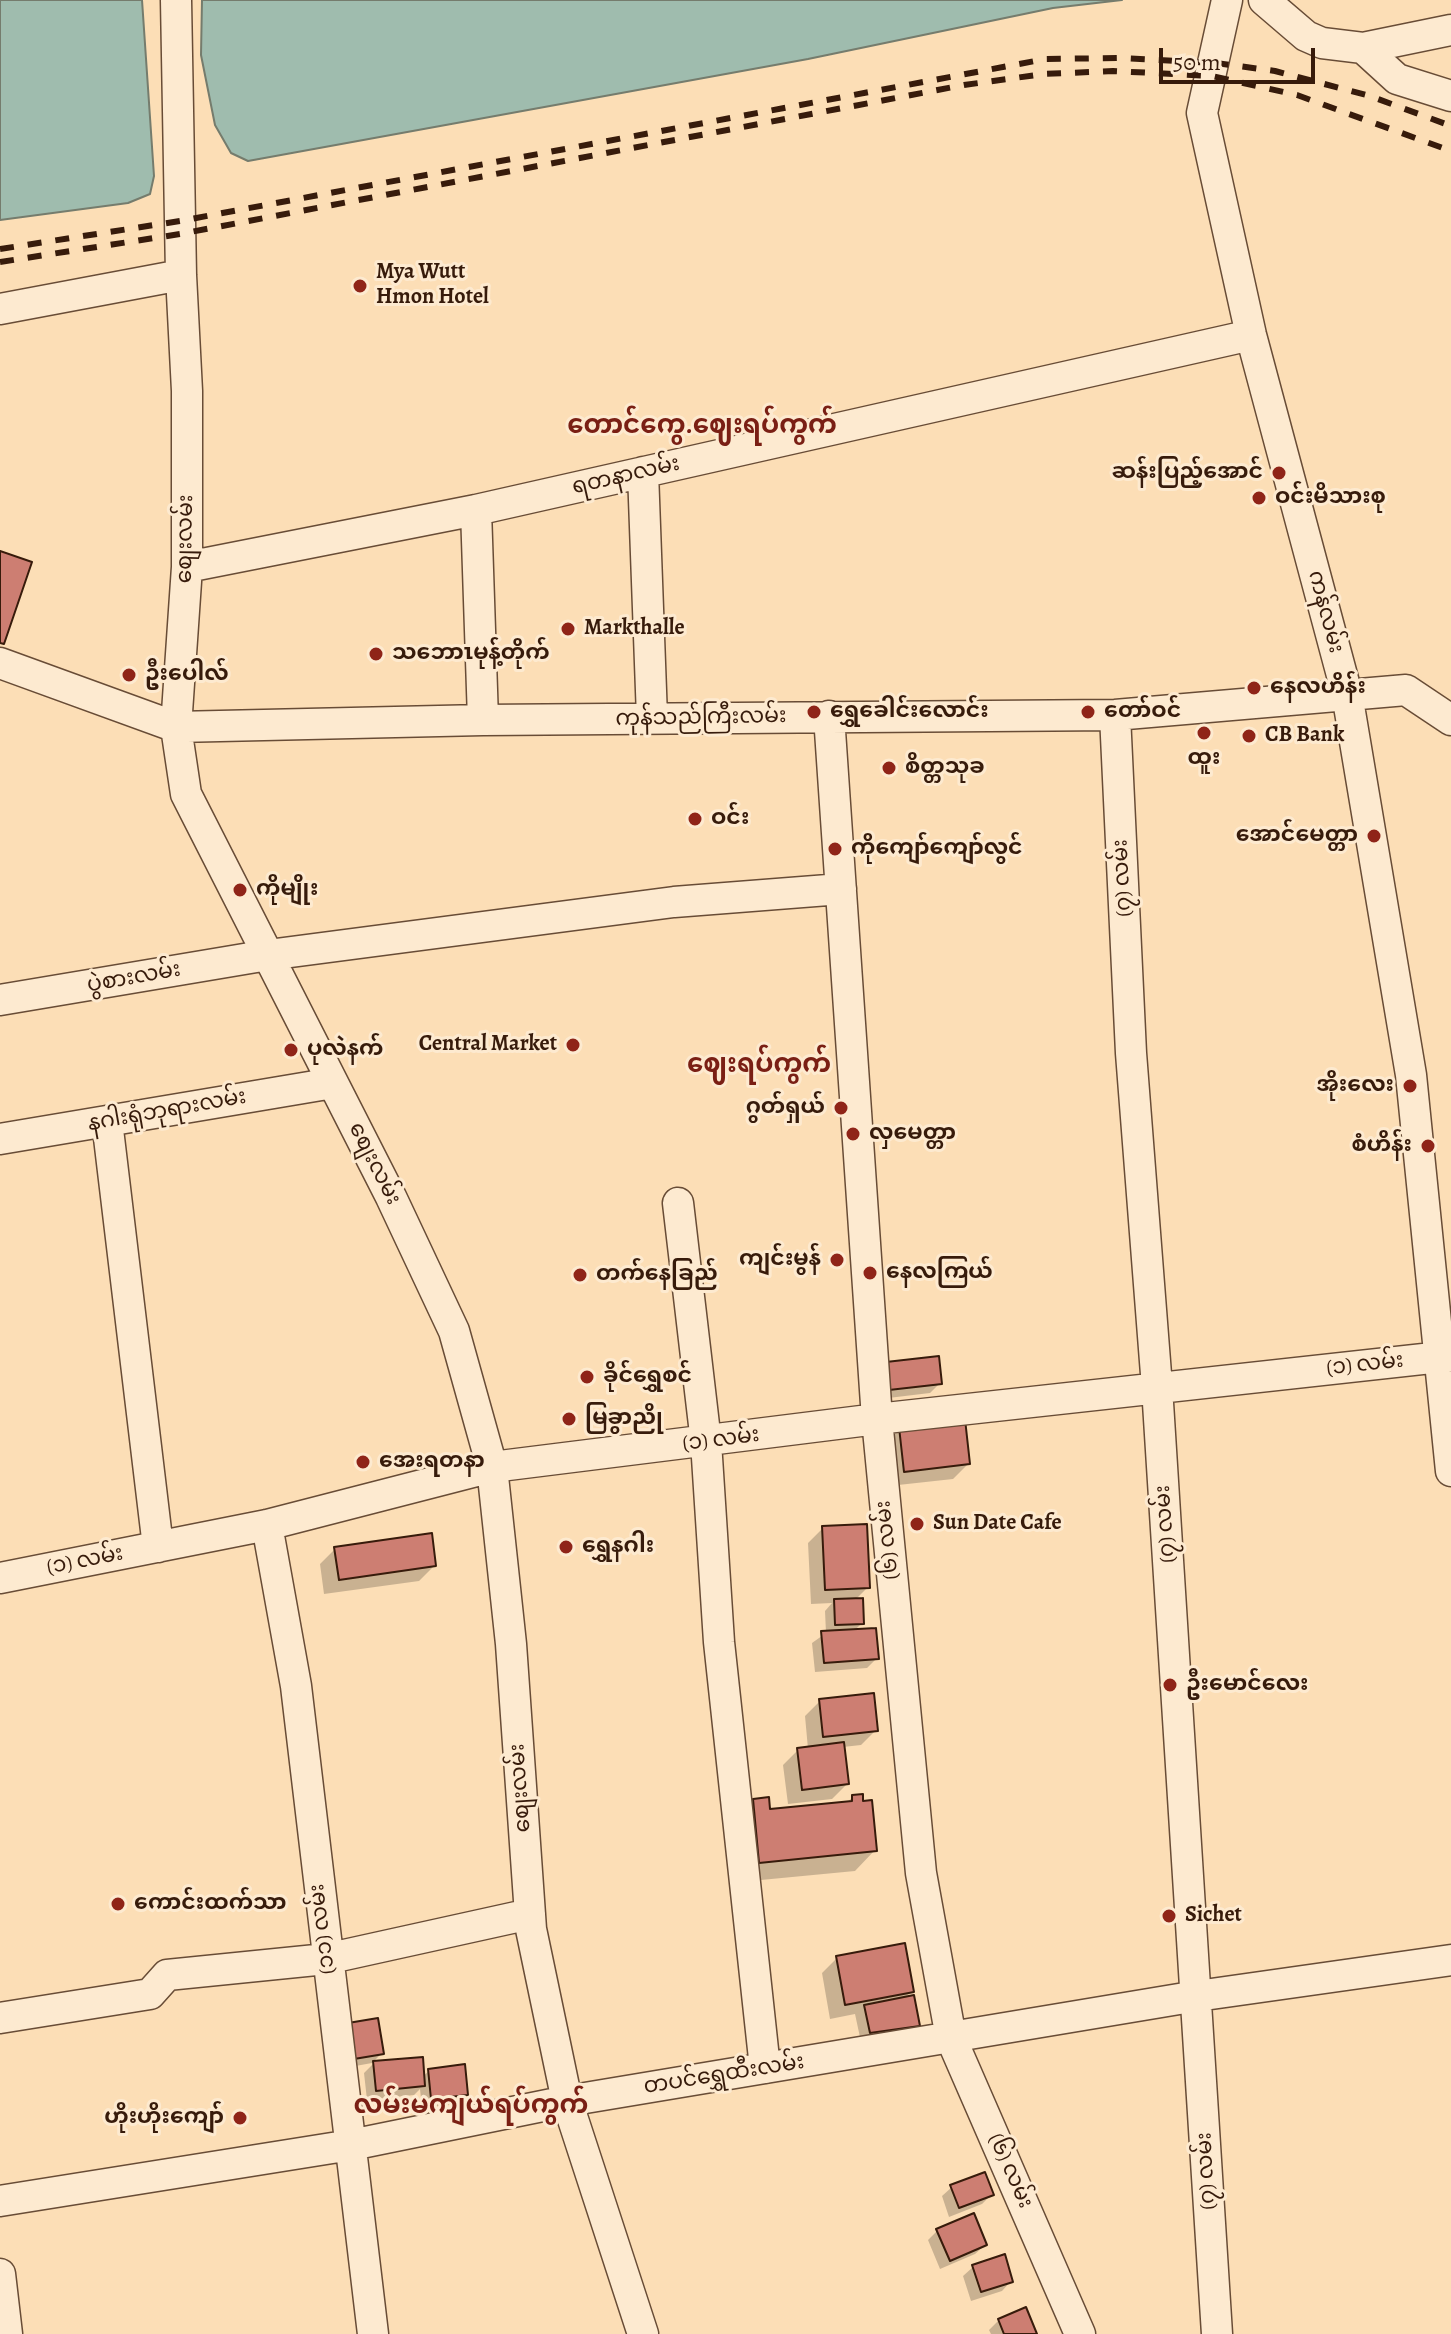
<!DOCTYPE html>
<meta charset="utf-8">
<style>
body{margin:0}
#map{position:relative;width:1451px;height:2334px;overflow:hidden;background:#fcdeb6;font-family:Alegreya,serif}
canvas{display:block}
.scale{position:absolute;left:1159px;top:48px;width:156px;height:36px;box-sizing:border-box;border:4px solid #371b0b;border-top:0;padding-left:10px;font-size:24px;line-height:28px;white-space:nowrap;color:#371b0b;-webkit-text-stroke:6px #fdead0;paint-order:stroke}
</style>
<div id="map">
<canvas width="1451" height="2334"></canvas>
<div class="scale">50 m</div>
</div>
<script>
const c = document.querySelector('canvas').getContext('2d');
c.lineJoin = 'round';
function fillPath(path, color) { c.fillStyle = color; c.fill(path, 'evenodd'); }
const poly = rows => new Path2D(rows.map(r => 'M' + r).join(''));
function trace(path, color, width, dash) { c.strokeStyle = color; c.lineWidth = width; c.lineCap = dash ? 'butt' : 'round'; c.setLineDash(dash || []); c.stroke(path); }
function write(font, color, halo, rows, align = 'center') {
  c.font = font + ' Alegreya,"Noto Sans Myanmar",serif'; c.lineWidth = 6; c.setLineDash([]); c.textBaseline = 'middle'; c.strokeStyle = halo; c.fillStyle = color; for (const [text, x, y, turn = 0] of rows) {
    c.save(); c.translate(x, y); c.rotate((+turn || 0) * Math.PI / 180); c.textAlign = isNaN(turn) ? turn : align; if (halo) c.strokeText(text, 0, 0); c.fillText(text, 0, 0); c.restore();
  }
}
const water = poly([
 [0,0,142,0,154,176,150,194,128,203,0,220,0,0],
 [202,0,1122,0,1053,8,808,59,248,161,231,153,215,125,201,55,202,0]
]);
fillPath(water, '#9fbcae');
trace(water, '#757c6d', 2);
fillPath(poly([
 [887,1364,940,1383,930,1393,880,1399],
 [899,1429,968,1464,953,1479,889,1486,884,1444],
 [823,1528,868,1587,855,1600,862,1623,854,1631,877,1658,867,1668,815,1672,812,1643,826,1633,825,1611,832,1603,811,1604,808,1543],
 [335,1549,434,1566,419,1581,324,1594,320,1564],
 [820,1701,876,1730,861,1745,843,1747,847,1784,832,1799,788,1804,783,1765,798,1750,808,1749,805,1716],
 [853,1797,875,1850,855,1871,740,1882,733,1821,753,1801,768,1812,845,1804],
 [837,1958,912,1991,904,1999,918,2025,908,2035,861,2042,855,2014,830,2019,822,1973],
 [376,2020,382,2053,372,2063,339,2069],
 [374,2063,422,2077,429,2071,466,2094,457,2104,422,2108,420,2089,414,2095,367,2100,364,2073],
 [952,2187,991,2195,982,2204,949,2217,942,2196],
 [938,2230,985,2245,975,2254,940,2269,928,2240],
 [973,2267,1011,2281,1002,2291,971,2301,963,2276],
 [999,2320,1035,2334,991,2334,989,2330]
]), '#0003');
const building = poly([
 [0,551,32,562,4,644,0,643,0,551],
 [939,1356,942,1384,889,1390,886,1362,939,1356],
 [965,1419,970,1464,904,1472,899,1427,965,1419],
 [867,1524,870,1588,825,1590,822,1526,867,1524],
 [432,1533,436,1566,339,1580,334,1547,432,1533],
 [863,1598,864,1624,835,1625,834,1599,863,1598],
 [876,1628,879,1659,824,1663,821,1631,876,1628],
 [874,1693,878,1731,823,1737,819,1699,874,1693],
 [844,1742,849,1784,802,1790,797,1748,844,1742],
 [863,1794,863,1801,872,1800,877,1851,759,1863,753,1799,769,1797,770,1809,852,1801,852,1795,863,1794],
 [905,1943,914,1992,845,2005,836,1956,905,1943],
 [914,1995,920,2026,870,2033,864,2005,914,1995],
 [378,2018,384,2054,348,2060,342,2024,378,2018],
 [423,2057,425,2086,376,2091,373,2061,423,2057],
 [465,2064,468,2095,431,2099,428,2069,465,2064],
 [985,2172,994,2195,959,2208,950,2185,985,2172],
 [974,2213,987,2245,950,2261,936,2229,974,2213],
 [1005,2254,1013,2282,981,2292,972,2265,1005,2254],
 [1026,2307,1037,2334,1004,2334,998,2319,1026,2307]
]);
fillPath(building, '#cd7e72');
trace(building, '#371b0b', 2);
const minor = poly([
 [176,0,181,275,187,391,187,567,176,727,186,794,391,1197,454,1331,492,1467,511,1644,531,1929,567,2101,643,2334],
 [1227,0,1202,113,1251,335,1347,694,1411,1075,1451,1471],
 [1264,0,1306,36,1322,43,1363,48,1451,30],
 [1363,48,1397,79,1451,96],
 [0,309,181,275],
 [643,472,652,718],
 [476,510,483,720],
 [187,567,476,510,1251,335],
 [0,663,176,727,483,720,1115,715,1406,690,1451,720],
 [1115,715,1131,1053,1157,1387,1217,2334],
 [829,716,877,1419,921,1873,951,2038,1080,2334],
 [0,1000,268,955,674,902,841,889],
 [107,1121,158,1547],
 [0,1139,333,1083],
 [678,1203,706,1442,719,1642,765,2068],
 [267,1525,296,1686,373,2334],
 [0,1578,267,1525,492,1467,877,1419,1451,1356],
 [0,2018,150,1994,167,1975,326,1959,530,1914],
 [0,2201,351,2145,567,2101,1197,1996,1451,1960],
 [0,2274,7,2334]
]);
trace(minor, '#684c36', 33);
trace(minor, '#fdead0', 30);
trace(poly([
 [0,249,180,221,1046,59,1120,58,1216,63,1275,71,1370,96,1451,126],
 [0,262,180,234,964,85,1044,74,1113,71,1212,76,1297,95,1451,151]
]), '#371b0b', 6, [14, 14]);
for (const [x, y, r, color] of [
 [360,286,8,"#8f2418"],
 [1279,473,8,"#8f2418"],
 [1259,498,8,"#8f2418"],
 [568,629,8,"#8f2418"],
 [376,654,8,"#8f2418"],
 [129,675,8,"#8f2418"],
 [1254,688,8,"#8f2418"],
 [814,712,8,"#8f2418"],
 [1088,712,8,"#8f2418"],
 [1204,733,8,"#8f2418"],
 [1249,736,8,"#8f2418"],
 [889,768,8,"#8f2418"],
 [695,819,8,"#8f2418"],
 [1374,836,8,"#8f2418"],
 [835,849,8,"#8f2418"],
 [240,890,8,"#8f2418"],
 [573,1045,8,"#8f2418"],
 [291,1050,8,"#8f2418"],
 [1410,1086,8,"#8f2418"],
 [841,1108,8,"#8f2418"],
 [853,1134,8,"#8f2418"],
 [1428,1146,8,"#8f2418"],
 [837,1260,8,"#8f2418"],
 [870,1273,8,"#8f2418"],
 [580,1275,8,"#8f2418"],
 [587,1377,8,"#8f2418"],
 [569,1419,8,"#8f2418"],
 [363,1462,8,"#8f2418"],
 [917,1524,8,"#8f2418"],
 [566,1547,8,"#8f2418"],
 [1170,1685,8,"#8f2418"],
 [118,1904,8,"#8f2418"],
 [1169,1916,8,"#8f2418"],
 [240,2118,8,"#8f2418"]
]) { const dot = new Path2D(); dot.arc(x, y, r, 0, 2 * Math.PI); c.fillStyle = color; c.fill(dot); trace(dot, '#fdead0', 3); }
write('bold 22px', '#371b0b', '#fdead0', [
 ["Mya Wutt",376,273],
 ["Hmon Hotel",376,298],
 ["ဆန်းပြည့်အောင်",1263,473,"right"],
 ["ဝင်းမိသားစု",1275,498],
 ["Markthalle",584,629],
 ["သဘောၤမုန့်တိုက်",392,654],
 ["ဦးပေါလ်",145,675],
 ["နေလဟိန်း",1270,688],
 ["ရွှေခေါင်းလောင်း",830,712],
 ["တော်ဝင်",1104,712],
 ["CB Bank",1265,736],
 ["ထူး",1204,759,"center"],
 ["စိတ္တသုခ",905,768],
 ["ဝင်း",711,819],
 ["အောင်မေတ္တာ",1358,836,"right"],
 ["ကိုကျော်ကျော်လွင်",851,849],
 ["ကိုမျိုး",256,890],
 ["Central Market",557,1045,"right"],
 ["ပုလဲနက်",307,1050],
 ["အိုးလေး",1394,1086,"right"],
 ["ဂွတ်ရှယ်",825,1108,"right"],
 ["လှမေတ္တာ",869,1134],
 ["စံဟိန်း",1412,1146,"right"],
 ["ကျင်းမွန်",821,1260,"right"],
 ["နေလကြယ်",886,1273],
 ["တက်နေခြည်",596,1275],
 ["ခိုင်ရွှေစင်",603,1377],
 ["မြခွာညို",585,1419],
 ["အေးရတနာ",379,1462],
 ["Sun Date Cafe",933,1524],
 ["ရွှေနဂါး",582,1547],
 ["ဦးမောင်လေး",1186,1685],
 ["ကောင်းထက်သာ",134,1904],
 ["Sichet",1185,1916],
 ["ဟိုးဟိုးကျော်",224,2118,"right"]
], 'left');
write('22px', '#371b0b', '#fdead0', [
 ["ရတနာလမ်း",626,476,-13],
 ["စျေးလမ်း",186,539,-89],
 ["ကန်လမ်း",1325,612,75],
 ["ကုန်သည်ကြီးလမ်း",701,718,-1],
 ["(၇) လမ်း",1123,878,-93],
 ["ပွဲစားလမ်း",134,978,-10],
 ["နဂါးရုံဘုရားလမ်း",167,1111,-10],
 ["စျေးလမ်း",374,1164,63],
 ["(၁) လမ်း",1365,1365,-6],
 ["(၁) လမ်း",721,1440,-7],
 ["(၇) လမ်း",1166,1524,-94],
 ["(၆) လမ်း",888,1540,-96],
 ["(၁) လမ်း",85,1561,-11],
 ["စျေးလမ်း",521,1788,-94],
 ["(၁၁) လမ်း",323,1929,-97],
 ["တပင်ရွှေထီးလမ်း",724,2075,-9],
 ["(၆) လမ်း",1010,2171,66],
 ["(၇) လမ်း",1207,2171,-93]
]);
write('bold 26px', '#7a1f14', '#fdead0', [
 ["တောင်ကွေ.ဈေးရပ်ကွက်",702,427],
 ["ဈေးရပ်ကွက်",759,1066],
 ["လမ်းမကျယ်ရပ်ကွက်",471,2107]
]);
</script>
